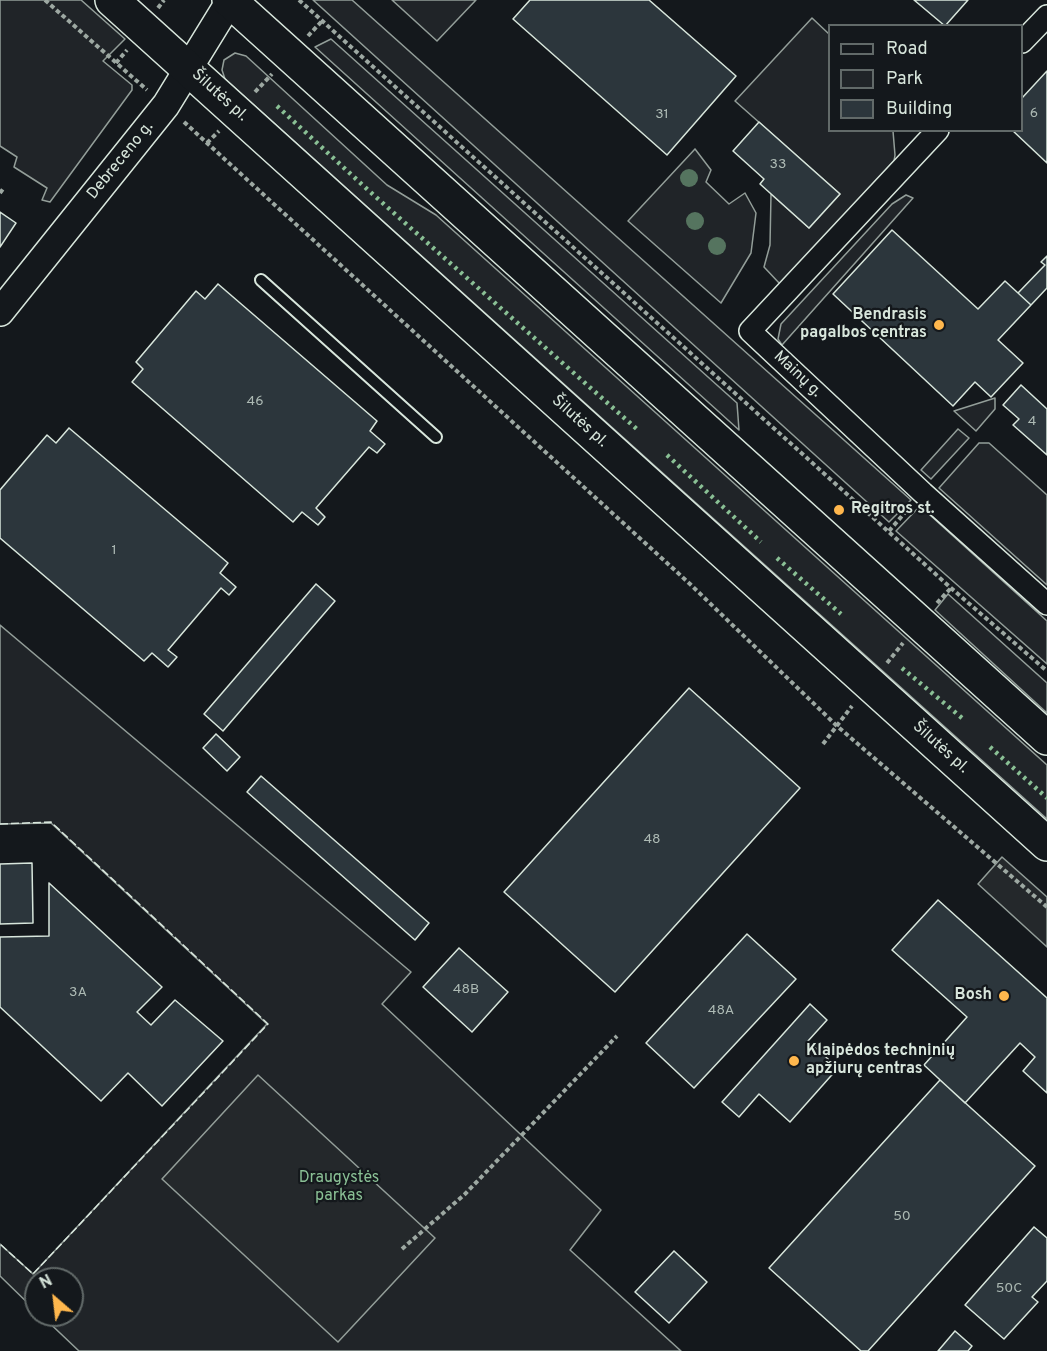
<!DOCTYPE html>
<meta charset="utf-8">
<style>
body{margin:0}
#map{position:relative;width:1047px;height:1351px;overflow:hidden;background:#14181c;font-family:Overpass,sans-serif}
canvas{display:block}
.legend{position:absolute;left:828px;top:24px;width:195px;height:108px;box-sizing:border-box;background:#14181c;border:2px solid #626a69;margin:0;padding:8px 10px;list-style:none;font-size:18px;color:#d8e6dc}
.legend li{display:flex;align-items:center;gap:12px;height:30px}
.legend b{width:30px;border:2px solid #626a69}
.north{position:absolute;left:24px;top:1267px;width:60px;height:60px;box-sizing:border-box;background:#14181c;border:2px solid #626a69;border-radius:50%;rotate:332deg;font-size:16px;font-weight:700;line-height:24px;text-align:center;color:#d8e6dc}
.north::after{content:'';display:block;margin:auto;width:21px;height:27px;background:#ffb74d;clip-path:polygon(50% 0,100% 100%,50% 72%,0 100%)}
</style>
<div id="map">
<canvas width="1047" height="1351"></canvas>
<ul class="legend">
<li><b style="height:8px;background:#14181c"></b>Road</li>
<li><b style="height:16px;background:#202428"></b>Park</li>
<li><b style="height:16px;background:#2c363c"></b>Building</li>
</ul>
<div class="north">N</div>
</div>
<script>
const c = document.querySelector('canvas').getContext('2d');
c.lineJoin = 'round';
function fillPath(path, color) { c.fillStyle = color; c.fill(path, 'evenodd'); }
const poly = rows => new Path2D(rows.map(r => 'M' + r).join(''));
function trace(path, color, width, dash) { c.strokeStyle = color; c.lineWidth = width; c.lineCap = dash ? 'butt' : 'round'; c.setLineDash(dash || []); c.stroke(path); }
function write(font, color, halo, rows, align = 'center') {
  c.font = font + ' Overpass,sans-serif'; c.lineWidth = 4.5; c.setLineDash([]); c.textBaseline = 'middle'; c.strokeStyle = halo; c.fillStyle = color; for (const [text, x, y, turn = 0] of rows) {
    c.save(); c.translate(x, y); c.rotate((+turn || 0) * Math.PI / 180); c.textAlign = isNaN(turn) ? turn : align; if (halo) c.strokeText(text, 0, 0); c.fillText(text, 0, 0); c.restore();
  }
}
const green = poly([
 [0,0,81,0,125,39,103,61,132,85,132,90,50,202,42,200,47,188,14,167,17,157,0,146,0,0],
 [313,0,352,0,911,500,889,522,313,0],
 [392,0,476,0,437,41,392,0],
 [812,18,829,34,830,130,893,131,895,155,894,161,780,284,764,267,770,245,771,194,809,228,840,194,735,101,812,18],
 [331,39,737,403,739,430,315,47,331,39],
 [235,53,246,56,387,185,436,215,1047,765,1047,819,225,79,222,70,224,60,235,53],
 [695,149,711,170,706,182,729,204,745,193,756,213,751,253,721,303,628,221,695,149],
 [906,195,913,198,782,345,778,339,781,324,892,204,906,195],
 [995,398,995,409,976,431,954,411,995,398],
 [958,429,969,438,931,479,921,470,958,429],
 [979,443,989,443,1047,495,1047,585,939,488,979,443],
 [920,506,1047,621,1047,664,896,531,920,506],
 [948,594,1047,683,1047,713,935,610,948,594],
 [0,625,411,972,382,1004,601,1210,570,1250,681,1351,79,1351,41,1315,72,1315,72,1279,36,1279,36,1311,0,1276,0,1244,33,1274,267,1024,51,823,0,824,0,625]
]);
fillPath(green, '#202428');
trace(green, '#939e99', 1.5);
const parking = poly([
 [1002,857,1047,897,1047,947,978,884,1002,857],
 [258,1075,435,1238,338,1342,162,1179,258,1075]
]);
fillPath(parking, '#24282b');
trace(parking, '#939e99', 1.5);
const building = poly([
 [530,0,649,0,736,76,667,155,513,19,530,0],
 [914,0,968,0,945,26,914,0],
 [1047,71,1047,163,1012,130,1022,130,1022,98,1047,71],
 [759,122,840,194,809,228,760,184,764,179,733,151,759,122],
 [0,212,16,223,0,247,0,212],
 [892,230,978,309,1005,281,1031,305,998,340,1023,363,991,397,975,382,953,406,833,294,892,230],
 [1047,256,1047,288,1031,305,1018,293,1045,265,1041,262,1047,256],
 [218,284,377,421,370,431,385,444,377,453,369,447,316,508,325,517,318,525,302,512,293,522,132,382,143,369,136,362,196,291,205,299,218,284],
 [1021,385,1047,409,1047,455,1013,425,1019,419,1003,405,1021,385],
 [69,428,228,563,220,573,236,587,229,595,221,588,168,650,177,657,168,667,152,653,144,661,0,538,0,490,47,435,56,443,69,428],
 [316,584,335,601,223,731,204,714,316,584],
 [689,688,800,788,615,992,504,892,689,688],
 [216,734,240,757,227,771,203,748,216,734],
 [261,776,429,923,415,940,247,792,261,776],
 [32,863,33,923,0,924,0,864,32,863],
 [49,883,162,987,137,1012,151,1025,175,1000,223,1041,162,1106,128,1073,101,1101,0,1007,0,937,49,936,49,883],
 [938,900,1047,998,1047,1093,1023,1071,1035,1057,1020,1043,965,1103,924,1065,967,1017,892,950,938,900],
 [747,934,796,979,694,1088,646,1043,747,934],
 [459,948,508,992,472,1032,423,987,459,948],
 [810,1004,827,1020,808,1041,838,1068,790,1122,759,1094,739,1117,722,1102,810,1004],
 [940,1080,1035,1166,868,1351,861,1351,769,1268,940,1080],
 [1034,1227,1047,1238,1047,1281,1032,1297,1038,1302,1004,1339,965,1305,1034,1227],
 [674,1251,707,1282,669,1323,635,1292,674,1251],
 [955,1331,972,1346,968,1351,938,1351,955,1331]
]);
fillPath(building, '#2c363c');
trace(building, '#d8e6dc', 1.5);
const service = poly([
 [261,280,436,437]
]);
const minor = poly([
 [1022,42,1047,16],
 [938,130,750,331,923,493,1047,604]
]);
const tertiary = poly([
 [0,312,166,105,230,1]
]);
const primary = poly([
 [112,0,1047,844],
 [229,0,1047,738]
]);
trace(service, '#d8e6dc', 14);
trace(minor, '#d8e6dc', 24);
trace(tertiary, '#d8e6dc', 30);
trace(primary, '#d8e6dc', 36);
trace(poly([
 [45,0,147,90],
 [299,0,951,588,1047,671],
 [158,8,164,0],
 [308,36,322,21],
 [116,63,127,50],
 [255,92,272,74],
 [184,122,690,584,837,726,1047,907],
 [207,143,219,131],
 [0,193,3,189],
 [889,531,908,509],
 [937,603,951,588],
 [887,663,903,643],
 [823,744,852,706],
 [402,1249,465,1194,617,1036]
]), '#9da8a2', 4, [4.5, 3]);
trace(service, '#14181c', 10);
trace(minor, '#14181c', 21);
trace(tertiary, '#14181c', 27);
trace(primary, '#14181c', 33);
trace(poly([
 [277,106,368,190,639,431],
 [667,455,761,542],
 [777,558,841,614],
 [902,668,962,718],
 [990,747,1047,798]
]), '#8ac095', 4.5, [3, 4.5]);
trace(poly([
 [0,824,51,822,268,1024,33,1274,0,1244]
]), '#d8e6dc', 1.5, [8, 3]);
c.fillStyle = '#55745f';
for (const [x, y] of [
 [689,178],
 [695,221],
 [717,246]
]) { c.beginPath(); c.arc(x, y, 9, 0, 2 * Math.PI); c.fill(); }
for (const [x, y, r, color] of [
 [939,325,6,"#ffb74d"],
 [839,510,6,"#ffb74d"],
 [1004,996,6,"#ffb74d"],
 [794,1061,6,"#ffb74d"]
]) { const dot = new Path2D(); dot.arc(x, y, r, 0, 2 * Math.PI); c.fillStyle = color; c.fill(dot); trace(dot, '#14181c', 2); }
write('14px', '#adbab4', null, [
 ["6",1034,114],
 ["31",662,115],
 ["33",778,165],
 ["46",255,402],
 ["4",1032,422],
 ["1",114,551],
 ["48",652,840],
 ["48B",466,990],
 ["3A",78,993],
 ["48A",721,1011],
 ["50",902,1217],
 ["50C",1009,1289]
]);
write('16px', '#d8e6dc', '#14181c', [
 ["Šilutės pl.",219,96,42],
 ["Debreceno g.",121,161,-51],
 ["Mainų g.",797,375,43],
 ["Šilutės pl.",579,422,42],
 ["Šilutės pl.",940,748,42]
]);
write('bold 16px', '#d8e6dc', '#14181c', [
 ["Bendrasis",927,316],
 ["pagalbos centras",927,334],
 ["Regitros st.",851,510,"left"],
 ["Bosh",992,996],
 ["Klaipėdos techninių",806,1052,"left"],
 ["apžiurų centras",806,1070,"left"]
], 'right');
write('16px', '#8ac095', '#14181c', [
 ["Draugystės",339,1179],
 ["parkas",339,1197]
]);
</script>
